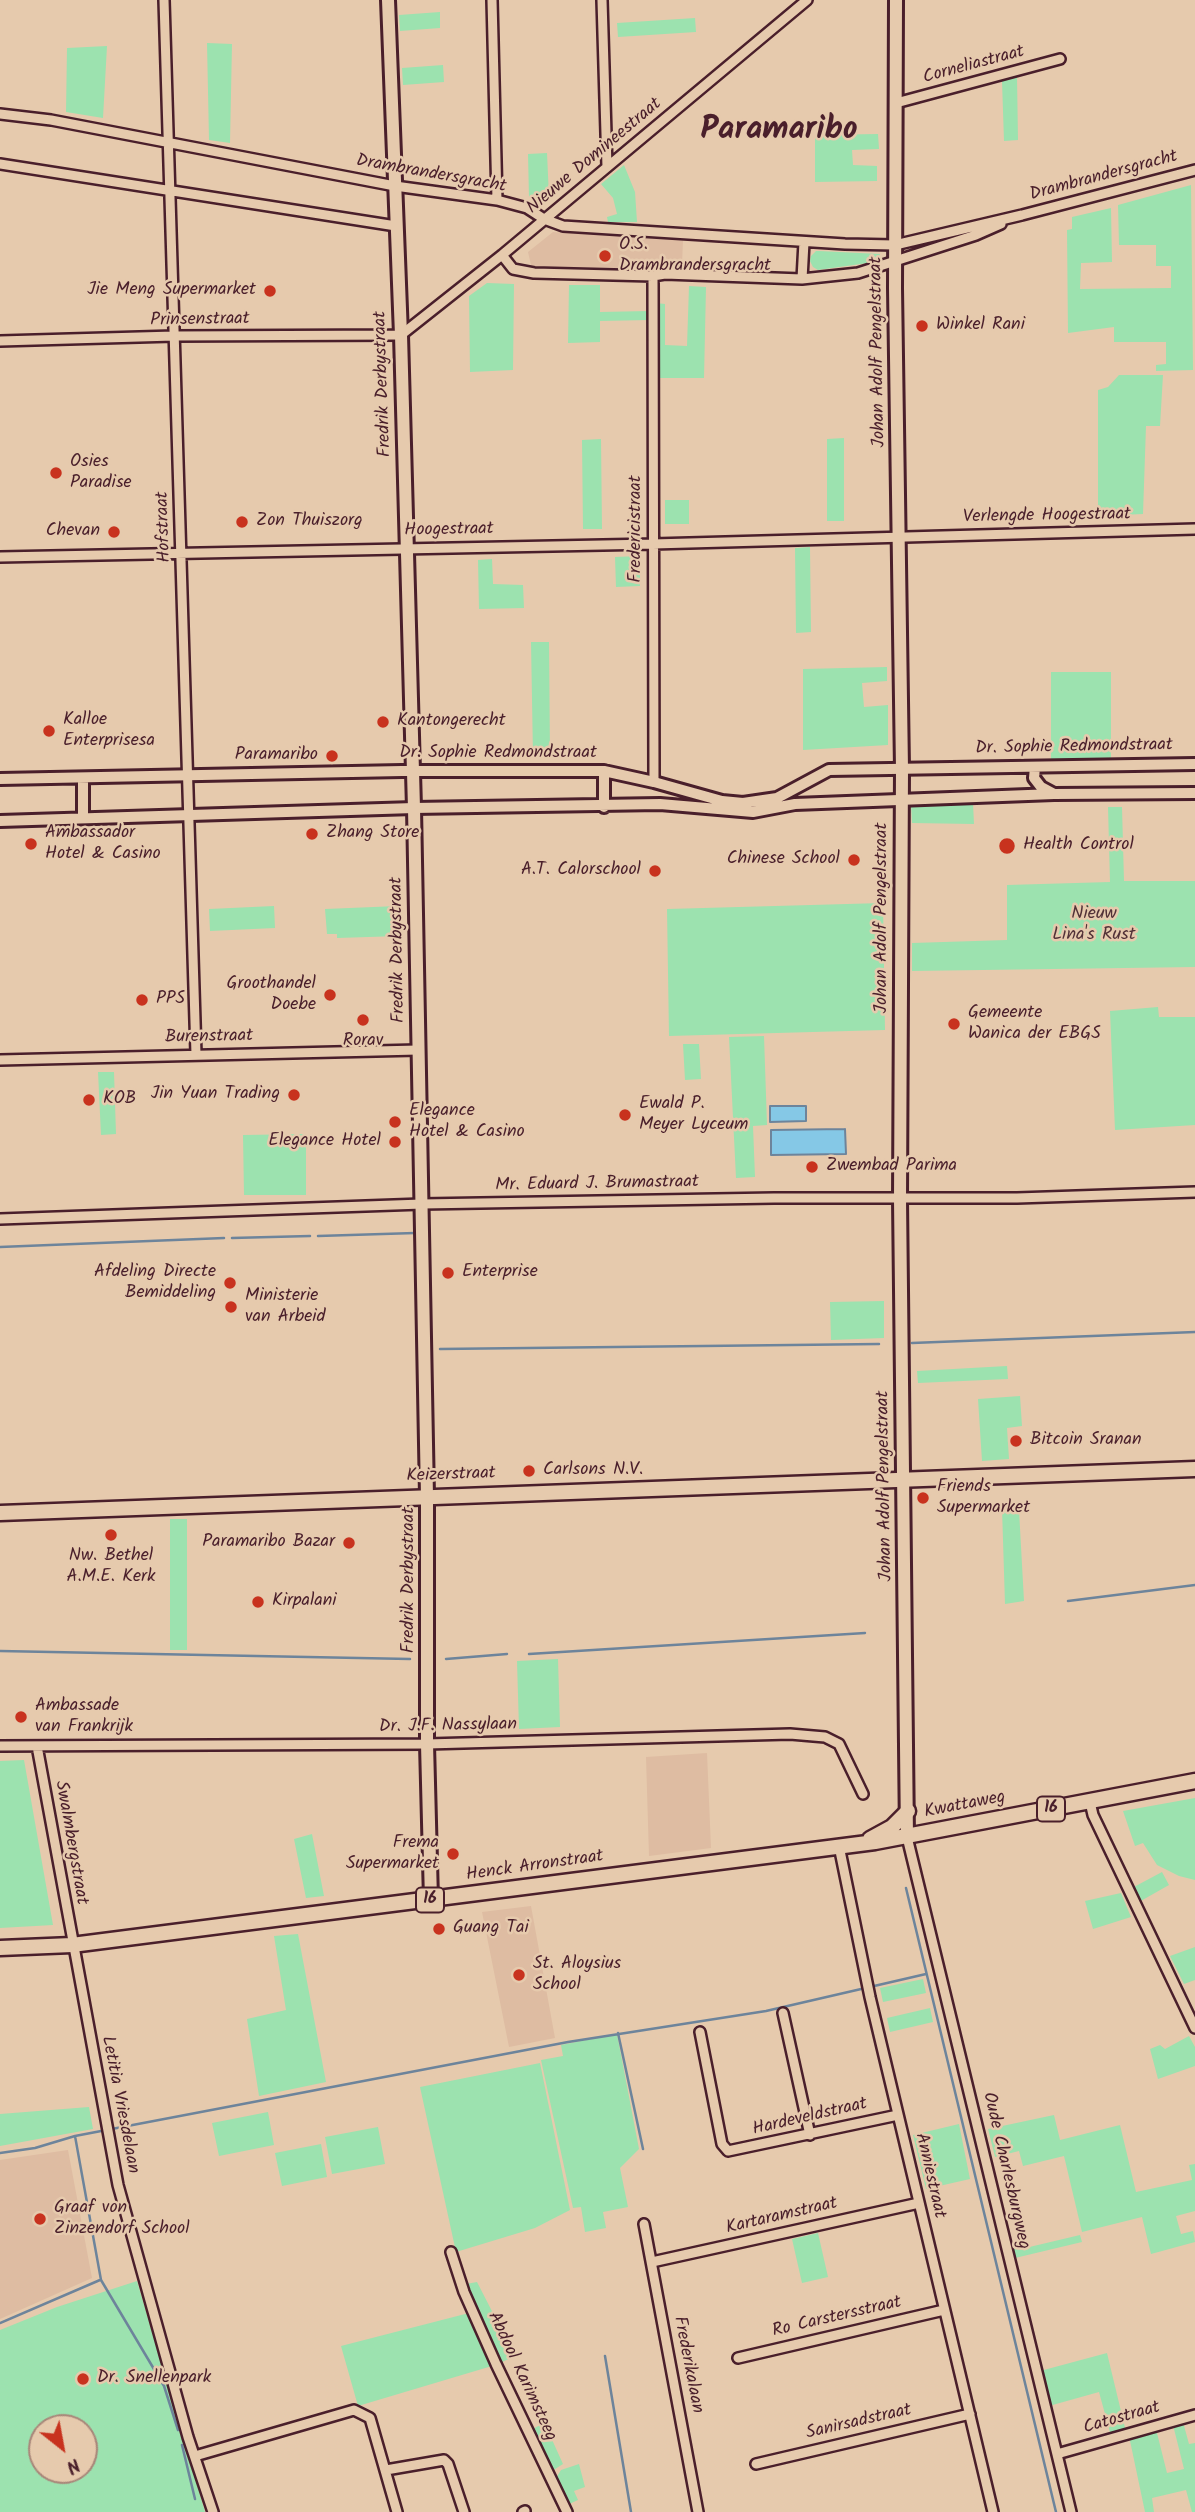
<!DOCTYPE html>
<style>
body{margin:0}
#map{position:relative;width:1195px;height:2512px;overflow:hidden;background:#e6caad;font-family:Kalam,sans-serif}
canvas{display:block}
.north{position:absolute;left:28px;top:2414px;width:70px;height:70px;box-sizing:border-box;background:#e6caad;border:2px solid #a88679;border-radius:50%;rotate:149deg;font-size:19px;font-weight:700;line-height:28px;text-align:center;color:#4a1f2b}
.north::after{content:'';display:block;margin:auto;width:24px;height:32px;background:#c8321e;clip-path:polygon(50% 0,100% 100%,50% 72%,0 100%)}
</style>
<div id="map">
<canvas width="1195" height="2512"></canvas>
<div class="north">N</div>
</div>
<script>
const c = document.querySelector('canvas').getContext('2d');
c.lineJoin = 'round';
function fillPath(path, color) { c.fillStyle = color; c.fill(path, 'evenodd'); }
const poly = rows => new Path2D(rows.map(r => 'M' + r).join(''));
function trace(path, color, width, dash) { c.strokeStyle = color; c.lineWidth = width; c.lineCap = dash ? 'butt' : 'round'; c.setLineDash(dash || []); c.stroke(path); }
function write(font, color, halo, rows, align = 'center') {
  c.font = font + ' Kalam,sans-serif'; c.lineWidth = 5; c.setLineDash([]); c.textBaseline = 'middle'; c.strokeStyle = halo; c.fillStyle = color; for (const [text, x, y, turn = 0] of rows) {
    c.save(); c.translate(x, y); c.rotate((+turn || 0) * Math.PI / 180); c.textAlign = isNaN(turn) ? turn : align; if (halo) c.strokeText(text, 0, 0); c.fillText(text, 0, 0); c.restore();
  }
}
fillPath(poly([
 [553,232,683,240,682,264,666,265,656,271,647,273,532,269,528,252],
 [707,1753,711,1848,649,1856,646,1757],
 [531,1906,555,2038,509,2047,482,1912],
 [68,2150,92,2278,0,2319,0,2160]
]), '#debca2');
fillPath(poly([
 [440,12,440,28,400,31,399,15],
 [695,18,696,32,618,37,617,23],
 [207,43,232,44,230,143,209,140],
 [107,46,103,118,66,112,67,48],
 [443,65,444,82,403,85,402,68],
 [1017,77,1018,140,1004,141,1002,81],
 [878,134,879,149,852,150,853,165,877,166,877,181,815,182,815,135],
 [547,153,549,197,529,198,528,154],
 [624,165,635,192,637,222,608,222,607,217,617,214,613,198,601,184],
 [1191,185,1193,370,1156,371,1156,365,1166,364,1166,342,1114,342,1114,327,1068,333,1067,230,1072,229,1072,217,1111,208,1112,262,1081,263,1080,289,1171,288,1171,266,1156,266,1156,245,1119,245,1118,205],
 [816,251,819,251,880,254,879,257,868,263,818,270,813,267,810,261,811,256],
 [487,283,514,284,513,370,470,372,469,296],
 [569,285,600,285,600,312,649,311,649,320,600,321,600,342,568,343],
 [689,286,706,287,704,378,657,378,656,303,665,304,665,345,687,346],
 [1119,375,1163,375,1160,426,1146,426,1143,514,1098,516,1098,390,1108,387],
 [844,438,844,521,827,521,827,439],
 [601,439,602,529,583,529,582,440],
 [665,500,689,500,689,524,665,524],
 [810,547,811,632,796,633,795,548],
 [640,556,640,586,616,587,615,557],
 [492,559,493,584,523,585,524,608,479,609,478,560],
 [531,642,549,642,550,756,533,756],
 [887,667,887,681,862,683,864,707,888,705,888,745,803,750,803,669],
 [1051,672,1111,672,1111,759,1051,761],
 [973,803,974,824,912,823,911,804],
 [1108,807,1122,807,1124,881,1195,881,1195,967,912,971,912,943,1007,940,1007,885,1110,882],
 [883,903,885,1030,669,1036,667,909],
 [274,906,275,928,210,931,209,909],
 [398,906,400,936,337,938,337,934,327,934,325,909],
 [1158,1007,1159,1017,1195,1017,1195,1125,1115,1130,1110,1011],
 [764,1036,767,1125,753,1126,755,1177,736,1178,729,1037],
 [683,1044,699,1044,701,1079,685,1080],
 [98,1072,114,1072,116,1134,101,1135],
 [306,1134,306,1195,244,1195,243,1135],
 [884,1301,884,1338,831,1340,830,1302],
 [1007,1366,1008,1379,918,1383,917,1371],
 [1020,1396,1022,1426,1007,1428,1009,1459,982,1461,978,1399],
 [1002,1508,1019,1510,1024,1601,1005,1604],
 [170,1519,187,1519,187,1650,170,1650],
 [558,1659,560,1727,519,1729,517,1661],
 [24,1760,53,1925,0,1928,0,1761],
 [1195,1798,1195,1880,1179,1876,1157,1865,1143,1843,1135,1846,1123,1811],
 [312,1834,324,1896,306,1898,294,1839],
 [1162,1872,1169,1885,1139,1902,1132,1888],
 [1121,1893,1131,1917,1093,1929,1085,1901],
 [298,1934,326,2082,259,2096,247,2019,286,2010,274,1936],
 [1195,1947,1195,1980,1184,1984,1170,1956],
 [923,1979,926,1993,883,2002,880,1988],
 [930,2008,933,2022,890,2032,887,2018],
 [617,2034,639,2149,620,2168,628,2207,603,2212,606,2228,585,2232,581,2207,573,2208,541,2060,563,2056,561,2045],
 [1189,2036,1195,2047,1195,2066,1158,2079,1150,2049,1160,2045,1165,2049],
 [540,2063,570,2210,535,2228,456,2252,420,2087],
 [89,2107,93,2129,0,2146,0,2114],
 [268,2112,274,2145,219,2156,212,2123],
 [1054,2115,1060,2140,1120,2125,1136,2192,1192,2180,1189,2165,1195,2164,1195,2211,1176,2216,1181,2234,1193,2231,1195,2242,1151,2254,1142,2217,1082,2232,1064,2156,1023,2166,1019,2151,995,2157,988,2129],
 [959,2124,970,2179,926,2189,913,2135],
 [378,2127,385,2164,332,2174,325,2137],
 [321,2144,327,2177,282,2186,275,2153],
 [818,2233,828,2277,802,2283,792,2239],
 [1080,2235,1082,2242,1015,2258,1012,2247,1019,2245,1021,2249],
 [137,2281,205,2512,0,2512,0,2330,57,2307],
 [42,2428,84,2428,84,2470,42,2470],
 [477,2282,515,2356,500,2363,466,2284],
 [469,2313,492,2366,358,2406,341,2346],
 [1107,2353,1126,2432,1111,2436,1099,2392,1049,2406,1040,2371],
 [1183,2422,1189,2444,1195,2443,1195,2512,1192,2512,1186,2490,1152,2498,1154,2512,1145,2512,1129,2436,1156,2429,1167,2473,1184,2469,1173,2425],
 [540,2425,544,2434,549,2433,563,2464,552,2471,531,2430],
 [579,2464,585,2487,574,2491,578,2500,567,2505,556,2478,561,2470]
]), '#9ce2af');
const water = poly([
 [770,1106,806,1106,806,1121,770,1122,770,1106],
 [845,1129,846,1154,771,1155,771,1130,845,1129]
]);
fillPath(water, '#85c8e6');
trace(water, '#6d849b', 2);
trace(poly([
 [318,1236,415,1233],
 [232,1238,310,1236],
 [0,1247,224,1238],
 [912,1343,1195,1332],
 [440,1349,879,1344],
 [1068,1601,1195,1585],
 [0,1651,410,1659],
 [529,1654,865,1633],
 [446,1659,507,1654],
 [906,1888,1056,2512],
 [618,2033,643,2149],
 [75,2136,101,2280,164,2386,178,2430],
 [0,2153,35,2148,75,2136,568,2042,766,2011,926,1974],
 [0,2323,100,2280],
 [605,2356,631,2512],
 [182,2445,195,2499]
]), '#6d849b', 2.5);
const minor = poly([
 [164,0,196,1054],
 [492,0,497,200],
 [602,0,607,167],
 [896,103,1060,59],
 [0,114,51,120,395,186,497,200,527,208,544,219,563,226,845,244,895,245,1022,215,1195,170],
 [0,164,396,226],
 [502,255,513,269,534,273,653,276,665,274,802,279,858,273,976,235,1001,224],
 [653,276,654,782],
 [802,279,804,242],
 [0,341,174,336,401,335,502,255,807,0],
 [0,557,653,544,1195,529],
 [0,1060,418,1050],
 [0,1219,422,1204,774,1198,1017,1198,1195,1192],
 [0,1746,427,1744,790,1734,825,1737,839,1744,863,1794],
 [37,1746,118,2185,188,2437,213,2512],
 [1090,1802,1093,1815,1195,2028],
 [907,1837,1071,2512],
 [839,1846,870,1997,993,2512],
 [783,2013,810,2135],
 [700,2032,722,2144,728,2151,898,2115],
 [644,2224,698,2512],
 [451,2252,464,2292,496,2364,567,2512],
 [652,2262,919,2203],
 [738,2358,944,2310],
 [1057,2454,1195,2415],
 [195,2456,354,2410,370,2418,397,2512],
 [756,2464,970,2414],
 [386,2470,444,2460,448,2464,464,2512],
 [523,2512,525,2511]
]);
const tertiary = poly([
 [1035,767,1034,778,1041,787,1054,794],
 [604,771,604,807],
 [83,778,83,818],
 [0,779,402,771,604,771,654,782,722,801,743,803,777,798,829,770,1195,764],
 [0,821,414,808,660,804,753,812,795,804,1054,794,1195,793]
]);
const secondary = poly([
 [388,0,401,335,414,808,427,1496,427,1744,431,1900],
 [896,0,895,288,902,769,900,1199,907,1837]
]);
const primary = poly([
 [0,1513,1195,1469],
 [870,1839,892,1827,908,1811],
 [0,1948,72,1945,875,1842,1195,1781]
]);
trace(minor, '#4a1f2b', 14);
trace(tertiary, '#4a1f2b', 16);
trace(secondary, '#4a1f2b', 18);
trace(primary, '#4a1f2b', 19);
trace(minor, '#e6caad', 9);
trace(tertiary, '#e6caad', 10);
trace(secondary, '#e6caad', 12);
trace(primary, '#e6caad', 14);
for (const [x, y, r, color] of [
 [605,256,7,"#c8321e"],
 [270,291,7,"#c8321e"],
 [922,326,7,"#c8321e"],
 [56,473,7,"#c8321e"],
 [242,522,7,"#c8321e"],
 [114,532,7,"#c8321e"],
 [383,722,7,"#c8321e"],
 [49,731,7,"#c8321e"],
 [332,756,7,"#c8321e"],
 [312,834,7,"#c8321e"],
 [31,844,7,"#c8321e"],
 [1007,846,9,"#c8321e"],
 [854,860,7,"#c8321e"],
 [655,871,7,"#c8321e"],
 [330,995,7,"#c8321e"],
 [142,1000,7,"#c8321e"],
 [363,1020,7,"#c8321e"],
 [954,1024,7,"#c8321e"],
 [294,1095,7,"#c8321e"],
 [89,1100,7,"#c8321e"],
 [625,1115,7,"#c8321e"],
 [395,1122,7,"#c8321e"],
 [395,1142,7,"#c8321e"],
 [812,1167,7,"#c8321e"],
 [448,1273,7,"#c8321e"],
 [230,1283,7,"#c8321e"],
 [231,1307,7,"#c8321e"],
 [1016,1441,7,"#c8321e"],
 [529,1471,7,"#c8321e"],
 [923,1498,7,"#c8321e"],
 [111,1535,7,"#c8321e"],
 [349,1543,7,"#c8321e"],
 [258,1602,7,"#c8321e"],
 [21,1717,7,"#c8321e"],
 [453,1854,7,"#c8321e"],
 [439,1929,7,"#c8321e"],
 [519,1975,7,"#c8321e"],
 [40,2219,7,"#c8321e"],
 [83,2379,7,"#c8321e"]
]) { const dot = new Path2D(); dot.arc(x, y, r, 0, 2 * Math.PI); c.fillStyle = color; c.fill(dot); trace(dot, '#e6caad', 2.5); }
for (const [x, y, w] of [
 [1051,1809,28],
 [430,1900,28]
]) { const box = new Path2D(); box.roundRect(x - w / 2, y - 12.5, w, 25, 5); c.fillStyle = '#e6caad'; c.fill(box); trace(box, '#4a1f2b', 2); }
write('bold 16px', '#4a1f2b', null, [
 ["16",1051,1809],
 ["16",430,1900]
]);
write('18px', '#4a1f2b', '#e6caad', [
 ["Corneliastraat",974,66,-15],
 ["Nieuwe Domineestraat",595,157,-40],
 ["Drambrandersgracht",431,175,10],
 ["Drambrandersgracht",1104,177,-15],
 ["Prinsenstraat",200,321,-1],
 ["Johan Adolf Pengelstraat",879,352,-91],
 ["Fredrik Derbystraat",384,384,-92],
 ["Verlengde Hoogestraat",1047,517,-1],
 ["Hofstraat",165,527,-92],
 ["Fredericistraat",637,529,-90],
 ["Hoogestraat",449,531,-1],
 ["Dr. Sophie Redmondstraat",1074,748,-1],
 ["Dr. Sophie Redmondstraat",498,754],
 ["Johan Adolf Pengelstraat",883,918,-90],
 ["Fredrik Derbystraat",399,950,-91],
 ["Burenstraat",209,1038,-1],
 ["Mr. Eduard J. Brumastraat",597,1185,-1],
 ["Keizerstraat",451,1476,-2],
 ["Johan Adolf Pengelstraat",886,1486,-91],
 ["Fredrik Derbystraat",410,1580,-90],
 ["Dr. J.F. Nassylaan",448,1727,-1],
 ["Kwattaweg",965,1806,-11],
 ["Swalmbergstraat",70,1843,80],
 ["Henck Arronstraat",535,1867,-8],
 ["Letitia Vriesdelaan",119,2105,79],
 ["Hardeveldstraat",810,2118,-13],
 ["Oude Charlesburgweg",1005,2171,77],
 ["Anniestraat",929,2176,77],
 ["Kartaramstraat",782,2217,-13],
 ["Ro Carstersstraat",837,2318,-13],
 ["Frederikalaan",687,2365,79],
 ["Abdool Karimsteeg",521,2377,65],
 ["Catostraat",1122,2419,-16],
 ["Sanirsadstraat",859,2423,-13]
]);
write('18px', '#4a1f2b', '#e6caad', [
 ["O.S.",619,246],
 ["Drambrandersgracht",619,267],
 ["Jie Meng Supermarket",256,291,"right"],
 ["Winkel Rani",936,326],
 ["Osies",70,463],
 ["Paradise",70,484],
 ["Zon Thuiszorg",256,522],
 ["Chevan",100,532,"right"],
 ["Kalloe",63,721],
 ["Enterprisesa",63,742],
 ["Kantongerecht",397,722],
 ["Paramaribo",318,756,"right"],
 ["Ambassador",45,834],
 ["Hotel & Casino",45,855],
 ["Zhang Store",326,834],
 ["Health Control",1023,846],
 ["Chinese School",840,860,"right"],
 ["A.T. Calorschool",641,871,"right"],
 ["Groothandel",316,985,"right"],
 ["Doebe",316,1006,"right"],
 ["PPS",156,1000],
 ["Gemeente",968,1014],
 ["Wanica der EBGS",968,1035],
 ["Rorav",363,1042,"center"],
 ["Jin Yuan Trading",280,1095,"right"],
 ["KOB",103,1100],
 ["Ewald P.",639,1105],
 ["Meyer Lyceum",639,1126],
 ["Elegance",409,1112],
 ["Hotel & Casino",409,1133],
 ["Elegance Hotel",381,1142,"right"],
 ["Zwembad Parima",826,1167],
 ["Afdeling Directe",216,1273,"right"],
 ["Bemiddeling",216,1294,"right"],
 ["Enterprise",462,1273],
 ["Ministerie",245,1297],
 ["van Arbeid",245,1318],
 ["Bitcoin Sranan",1030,1441],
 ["Carlsons N.V.",543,1471],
 ["Friends",937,1488],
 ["Supermarket",937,1509],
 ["Paramaribo Bazar",335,1543,"right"],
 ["Nw. Bethel",111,1557,"center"],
 ["A.M.E. Kerk",111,1578,"center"],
 ["Kirpalani",272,1602],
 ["Ambassade",35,1707],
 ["van Frankrijk",35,1728],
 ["Frema",439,1844,"right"],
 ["Supermarket",439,1865,"right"],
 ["Guang Tai",453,1929],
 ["St. Aloysius",533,1965],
 ["School",533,1986],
 ["Graaf von",54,2209],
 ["Zinzendorf School",54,2230],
 ["Dr. Snellenpark",97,2379]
], 'left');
write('18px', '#523238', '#e6caad', [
 ["Nieuw",1094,915],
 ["Lina's Rust",1094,936]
]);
write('bold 32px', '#4a1f2b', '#e6caad', [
 ["Paramaribo",779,133]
]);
</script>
